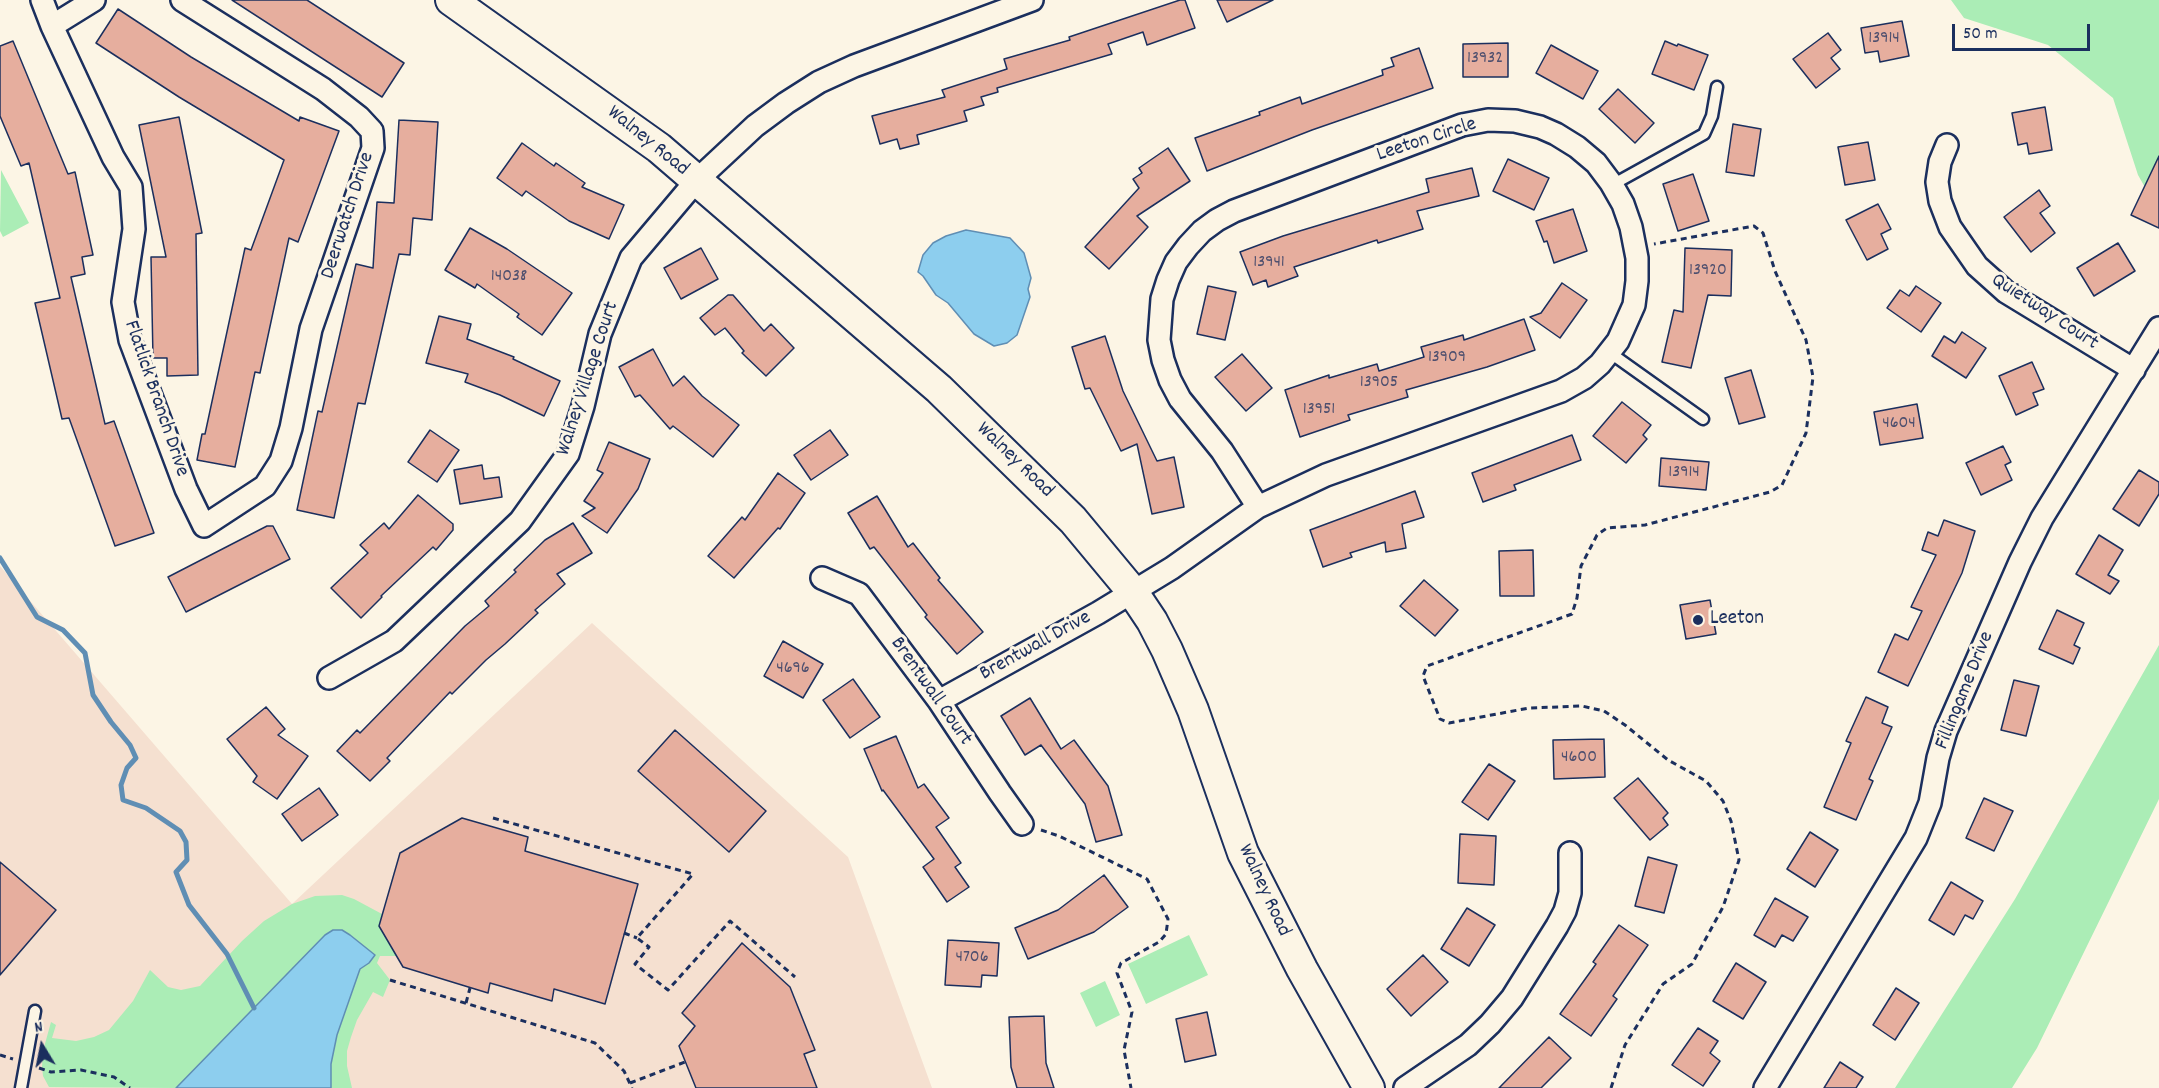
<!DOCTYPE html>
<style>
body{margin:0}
#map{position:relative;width:2159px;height:1088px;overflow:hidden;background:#fcf5e5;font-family:Dekko,sans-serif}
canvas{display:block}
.north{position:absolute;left:12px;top:1016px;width:60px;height:60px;-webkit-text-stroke:4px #fcf5e5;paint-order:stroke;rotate:350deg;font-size:16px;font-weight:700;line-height:24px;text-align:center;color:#1b2f5e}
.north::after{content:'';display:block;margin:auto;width:21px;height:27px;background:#1b2f5e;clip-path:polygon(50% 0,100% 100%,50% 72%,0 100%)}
.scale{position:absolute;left:1952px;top:24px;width:138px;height:27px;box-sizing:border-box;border:3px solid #1b2f5e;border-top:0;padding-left:8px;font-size:18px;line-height:21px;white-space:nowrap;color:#1b2f5e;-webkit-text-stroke:4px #fcf5e5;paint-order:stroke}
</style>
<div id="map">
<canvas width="2159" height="1088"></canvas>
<div class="north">N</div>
<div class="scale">50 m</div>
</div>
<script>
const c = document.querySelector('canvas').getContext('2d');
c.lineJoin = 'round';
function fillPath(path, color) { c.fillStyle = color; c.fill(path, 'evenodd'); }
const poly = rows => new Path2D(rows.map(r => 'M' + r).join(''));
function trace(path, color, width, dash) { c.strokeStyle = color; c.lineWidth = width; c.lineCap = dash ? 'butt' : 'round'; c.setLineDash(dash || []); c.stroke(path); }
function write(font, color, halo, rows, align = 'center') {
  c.font = font + ' Dekko,sans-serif'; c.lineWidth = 6; c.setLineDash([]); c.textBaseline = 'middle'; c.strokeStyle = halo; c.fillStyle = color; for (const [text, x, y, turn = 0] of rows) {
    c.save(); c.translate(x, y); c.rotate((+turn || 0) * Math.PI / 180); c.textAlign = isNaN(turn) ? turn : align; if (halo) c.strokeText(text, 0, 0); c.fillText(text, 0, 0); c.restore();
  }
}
fillPath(poly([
 [0,566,292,904,592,623,848,857,932,1088,0,1088]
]), '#f5e0d0');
fillPath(poly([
 [1951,0,2159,0,2159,212,2138,175,2113,98,2048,45,1964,18],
 [1,170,29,223,3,237,0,231],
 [2159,645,2159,799,2037,1048,2012,1088,1895,1088,2015,899],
 [342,895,354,899,382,914,379,926,397,956,380,956,377,963,390,980,383,997,373,992,357,1020,351,1037,347,1051,347,1066,352,1088,331,1088,331,1064,337,1035,360,969,369,963,375,955,350,935,342,930,333,930,325,935,176,1088,49,1087,43,1076,42,1067,43,1051,51,1022,56,1025,52,1038,76,1041,94,1037,109,1030,133,1001,150,970,168,987,181,990,200,986,242,941,264,921,292,904,315,896],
 [1189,935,1208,975,1146,1004,1128,964],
 [1105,981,1120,1015,1096,1027,1080,993]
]), '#abedb6');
const water = poly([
 [966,230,1010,238,1024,253,1031,278,1028,289,1030,297,1017,335,1007,343,994,346,974,334,948,303,936,295,923,276,918,272,923,255,933,243,946,236,966,230],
 [333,930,342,930,350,935,375,955,369,963,360,969,337,1035,331,1064,331,1088,176,1088,325,935,333,930]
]);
fillPath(water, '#8dceee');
trace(water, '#5f8eb4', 1.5);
trace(poly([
 [0,558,37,617,63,630,85,653,93,695,111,722,130,745,136,758,127,768,121,785,123,800,146,808,180,831,186,842,187,860,176,872,189,905,227,954,254,1008]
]), '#5f8eb4', 5);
const building = poly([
 [232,0,307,0,404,63,382,97,232,0],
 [1180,0,1185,0,1195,28,1147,45,1143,32,1108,44,1112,54,997,88,998,92,981,97,984,105,964,111,967,121,917,135,919,144,900,149,897,139,880,144,872,116,945,97,942,90,1007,69,1004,59,1070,40,1069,37,1180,0],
 [1217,0,1273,0,1227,22,1217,0],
 [118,9,191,57,299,121,300,117,339,131,298,242,289,238,260,373,255,372,235,467,197,460,202,434,205,434,245,248,251,250,284,160,179,97,96,43,118,9],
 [1902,21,1909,56,1880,62,1878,51,1865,53,1861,28,1902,21],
 [1828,33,1841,50,1831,58,1840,69,1816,88,1793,59,1828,33],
 [13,41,68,174,75,172,93,255,82,257,85,274,71,277,105,424,114,421,154,533,115,546,69,418,62,419,35,303,60,298,29,163,21,166,0,116,0,46,13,41],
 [1665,41,1677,46,1678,44,1708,55,1694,90,1652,74,1665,41],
 [1508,43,1508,77,1463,77,1463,44,1508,43],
 [1551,45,1598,71,1583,99,1536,73,1551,45],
 [1419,48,1433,88,1312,130,1207,171,1195,138,1260,115,1259,112,1300,97,1302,104,1383,75,1382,70,1394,66,1391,58,1419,48],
 [1618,89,1654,123,1635,143,1599,109,1618,89],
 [2045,107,2052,150,2029,154,2027,143,2018,145,2012,113,2045,107],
 [179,117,202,233,196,234,198,375,167,376,167,358,153,358,151,257,166,257,139,125,179,117],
 [399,120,438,122,432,220,413,218,410,255,399,254,365,404,358,403,334,518,297,510,318,411,322,412,356,264,373,268,377,202,394,203,399,120],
 [1733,124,1761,129,1754,176,1726,172,1733,124],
 [1868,142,1875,180,1845,185,1838,147,1868,142],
 [522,143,554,166,556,163,585,183,582,187,624,205,609,239,569,221,526,191,522,196,497,178,522,143],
 [1168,148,1190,181,1137,216,1148,227,1109,269,1085,247,1139,188,1133,179,1142,173,1139,168,1168,148],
 [2159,156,2159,228,2131,215,2159,156],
 [1508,159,1549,178,1534,210,1493,191,1508,159],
 [1472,168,1479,196,1417,211,1423,229,1378,243,1377,240,1294,267,1298,276,1268,287,1266,280,1253,285,1240,252,1283,236,1429,192,1426,179,1472,168],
 [1693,174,1709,221,1678,231,1663,184,1693,174],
 [2039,190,2050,206,2040,213,2055,233,2031,252,2004,217,2039,190],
 [1878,204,1891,229,1881,234,1888,249,1867,260,1846,220,1878,204],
 [1573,209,1587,251,1554,263,1547,241,1544,242,1536,221,1573,209],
 [470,228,507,249,572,293,542,335,517,317,519,314,477,284,475,288,445,270,470,228],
 [2118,243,2135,271,2094,296,2077,268,2118,243],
 [701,248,718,279,681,299,664,268,701,248],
 [1685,248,1732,250,1731,296,1708,295,1691,368,1662,362,1674,310,1683,312,1685,248],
 [1562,283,1587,300,1560,338,1530,317,1541,313,1562,283],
 [1208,286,1236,292,1225,340,1197,334,1208,286],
 [1916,286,1941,303,1921,332,1887,308,1900,290,1909,296,1916,286],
 [728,295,733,295,764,331,771,324,794,348,766,376,742,353,744,351,725,328,715,335,700,318,728,295],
 [439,316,471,324,467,339,514,357,513,359,560,381,544,416,500,395,465,382,468,374,426,363,439,316],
 [1524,319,1535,350,1487,367,1406,390,1408,397,1348,415,1350,420,1300,437,1285,390,1329,375,1329,378,1377,364,1379,371,1424,357,1421,347,1463,335,1464,340,1524,319],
 [1962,332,1986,348,1966,378,1932,356,1944,336,1955,343,1962,332],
 [1105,336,1123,391,1157,461,1174,457,1184,507,1152,514,1137,444,1121,451,1090,388,1085,389,1072,347,1105,336],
 [653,349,673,386,684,376,702,396,739,425,713,457,673,426,670,429,640,395,635,397,619,367,653,349],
 [1242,354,1272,388,1246,411,1215,377,1242,354],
 [2032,362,2044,389,2033,393,2038,405,2016,415,1999,376,2032,362],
 [1751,370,1765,417,1739,424,1725,378,1751,370],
 [1622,402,1651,425,1643,435,1647,439,1626,463,1593,436,1622,402],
 [1917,404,1923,438,1880,445,1874,412,1917,404],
 [430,430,459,450,437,482,408,462,430,430],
 [830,430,848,455,811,480,794,455,830,430],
 [1572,435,1581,460,1514,485,1516,490,1483,502,1472,473,1572,435],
 [609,442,650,459,638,489,607,533,582,516,595,508,584,501,603,473,597,470,609,442],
 [2003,446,2011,462,2005,465,2012,480,1981,495,1966,463,2003,446],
 [1661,458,1709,462,1706,490,1659,486,1661,458],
 [482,465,484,479,499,477,502,497,460,504,454,470,482,465],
 [2139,470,2159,482,2159,494,2139,526,2113,509,2139,470],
 [778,473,805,493,780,529,778,528,734,578,708,556,742,517,745,520,778,473],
 [1415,491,1424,517,1402,524,1406,548,1386,552,1385,542,1350,553,1352,557,1323,567,1310,530,1415,491],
 [418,495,453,524,453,530,436,550,433,547,381,596,382,597,361,618,331,588,368,553,360,545,384,523,389,529,418,495],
 [877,496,908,547,913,543,940,578,938,580,983,632,957,654,925,617,927,615,874,547,870,549,848,513,877,496],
 [1944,520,1975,531,1962,573,1908,686,1878,672,1895,634,1908,640,1922,611,1911,607,1936,555,1922,550,1928,532,1938,536,1944,520],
 [573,523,592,553,557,574,565,584,535,610,538,613,505,644,486,660,452,694,450,692,387,758,390,761,370,781,337,751,357,730,360,733,465,626,489,606,485,601,516,572,514,570,545,540,573,523],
 [267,526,273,526,290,559,186,612,168,577,267,526],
 [2099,535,2123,550,2108,575,2119,581,2110,594,2076,574,2099,535],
 [1533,550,1534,596,1500,596,1499,551,1533,550],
 [1424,580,1458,610,1435,636,1400,606,1424,580],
 [1710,600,1716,634,1686,639,1680,605,1710,600],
 [2057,610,2084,623,2074,645,2080,648,2073,664,2039,649,2057,610],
 [783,641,823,664,803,698,764,676,783,641],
 [853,679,880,717,850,738,823,700,853,679],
 [2014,680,2039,686,2026,736,2001,730,2014,680],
 [1866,697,1888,707,1882,723,1892,727,1869,779,1873,781,1856,820,1824,807,1851,743,1846,741,1866,697],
 [1030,698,1061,749,1074,740,1108,786,1122,835,1096,842,1085,804,1041,745,1025,755,1001,716,1030,698],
 [266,707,285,729,278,735,308,756,277,799,253,782,257,776,227,739,266,707],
 [675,730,766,811,729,852,638,771,675,730],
 [896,736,918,788,924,784,949,818,936,827,961,863,955,867,969,887,947,902,923,867,934,859,883,790,882,791,864,749,896,736],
 [1604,739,1605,777,1554,779,1553,740,1604,739],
 [1489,764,1515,781,1488,820,1462,802,1489,764],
 [1638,778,1668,813,1663,818,1668,825,1650,840,1614,798,1638,778],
 [319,788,338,815,302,841,282,814,319,788],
 [1984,798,2013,811,1994,851,1966,838,1984,798],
 [462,818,528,837,525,851,638,884,605,1004,554,989,552,1001,490,983,488,993,403,967,379,926,400,853,462,818],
 [1810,832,1838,850,1815,887,1787,869,1810,832],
 [1460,834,1496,836,1494,885,1458,883,1460,834],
 [1648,857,1677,865,1664,913,1635,906,1648,857],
 [0,862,56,910,0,975,0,862],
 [1104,875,1128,907,1094,932,1028,959,1015,928,1058,910,1104,875],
 [1951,882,1983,901,1973,919,1965,915,1954,935,1929,920,1951,882],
 [1775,898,1808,917,1793,941,1782,935,1775,947,1754,935,1775,898],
 [1467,908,1495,925,1469,966,1441,949,1467,908],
 [1619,925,1648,945,1613,996,1617,999,1591,1036,1560,1014,1596,964,1593,962,1619,925],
 [948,940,999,943,997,976,982,975,981,987,945,985,948,940],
 [742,943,790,987,815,1050,804,1054,817,1088,696,1088,679,1046,695,1026,682,1013,742,943],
 [1423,955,1448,982,1411,1016,1387,989,1423,955],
 [1736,963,1766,982,1743,1019,1713,1001,1736,963],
 [1896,988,1919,1003,1895,1040,1873,1025,1896,988],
 [1207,1012,1216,1055,1185,1062,1176,1019,1207,1012],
 [1044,1016,1046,1063,1054,1088,1017,1088,1011,1067,1009,1017,1044,1016],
 [1698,1028,1718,1041,1710,1053,1720,1061,1703,1086,1672,1065,1698,1028],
 [1549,1037,1571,1058,1541,1088,1499,1088,1549,1037],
 [1840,1062,1863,1077,1856,1088,1824,1088,1840,1062]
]);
fillPath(building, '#e6ae9e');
trace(building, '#1b2f5e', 1.5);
const lane = poly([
 [1612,185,1704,134,1712,116,1717,87],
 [1609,352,1703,419],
 [21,1088,35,1011]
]);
const street = poly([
 [42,0,52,26,113,157,131,187,134,229,123,302,130,340,186,489,204,526,265,486,281,461,291,428,311,329,373,148,372,131,359,117,323,89,182,0],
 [52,26,94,0],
 [1947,145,1940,162,1937,182,1940,201,1950,227,1977,266,2006,292,2134,370],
 [822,578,859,594,939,701,1000,793,1022,824],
 [329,678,394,641,520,521,568,454,583,406,600,334,631,258,696,181,755,126,786,103,819,82,854,66,1032,0],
 [939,701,1098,613,1172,568,1258,507,1326,475,1561,391,1584,378,1600,364,1618,341,1634,305,1637,281,1637,258,1631,227,1623,204,1611,183,1596,163,1577,147,1556,134,1540,127,1515,121,1488,120,1462,125,1234,211,1217,220,1202,231,1188,246,1176,262,1168,280,1162,299,1159,340,1163,360,1170,380,1180,399,1222,451,1258,507],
 [1405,1088,1468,1045,1490,1024,1512,998,1557,926,1565,911,1570,893,1570,853],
 [1765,1088,1916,838,1930,803,1938,758,1946,731,2020,562,2042,518,2159,328]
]);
const secondary = poly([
 [451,0,659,148,939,389,1073,520,1132,591,1152,621,1167,650,1193,710,1243,853,1302,969,1369,1088]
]);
trace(lane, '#1b2f5e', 15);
trace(street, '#1b2f5e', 26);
trace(secondary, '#1b2f5e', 34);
trace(poly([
 [493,818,693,874,637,938,649,947,635,964,668,990,730,921,795,977],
 [1041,830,1059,836,1147,879,1168,919,1166,934,1159,942,1121,963,1117,973,1132,1012,1124,1050,1131,1088],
 [624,933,637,938],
 [390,980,595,1043,624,1071,632,1088],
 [466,1003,470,988],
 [0,1055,13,1059],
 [39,1068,51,1072,81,1070,114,1077,130,1088],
 [630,1083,685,1062],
 [1611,1088,1625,1045,1663,984,1692,964,1723,907,1739,860,1731,821,1723,801,1706,781,1668,760,1625,725,1604,711,1582,706,1529,708,1449,723,1440,719,1423,676,1427,666,1572,614,1577,598,1581,566,1597,535,1607,528,1645,525,1770,492,1782,485,1806,433,1813,377,1806,340,1775,271,1763,233,1754,226,1654,244]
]), '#1b2f5e', 3, [6, 4.5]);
trace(lane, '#fcf5e5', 10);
trace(street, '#fcf5e5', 21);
trace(secondary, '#fcf5e5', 30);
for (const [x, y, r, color] of [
 [1698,620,6,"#1b2f5e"]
]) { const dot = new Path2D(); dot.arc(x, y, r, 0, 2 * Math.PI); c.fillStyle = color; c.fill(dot); trace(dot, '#fcf5e5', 2); }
write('18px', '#4e4f6e', null, [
 ["13914",1884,40],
 ["13932",1485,60],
 ["13941",1269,264],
 ["13920",1708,272],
 ["14038",509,278],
 ["13909",1447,359],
 ["13905",1379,384],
 ["13951",1319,411],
 ["4604",1899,425],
 ["13914",1684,474],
 ["4696",793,670],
 ["4600",1579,759],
 ["4706",972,959]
]);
write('21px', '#1b2f5e', '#fcf5e5', [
 ["Leeton Circle",1427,141,-18],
 ["Walney Road",647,142,39],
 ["Deerwatch Drive",349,216,-72],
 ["Quietway Court",2044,313,33],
 ["Walney Village Court",589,379,-72],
 ["Flatlick Branch Drive",155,399,71],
 ["Walney Road",1014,461,44],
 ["Brentwall Drive",1036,647,-29],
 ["Fillingame Drive",1966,691,-68],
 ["Brentwall Court",930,692,55],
 ["Walney Road",1263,891,65]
]);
write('21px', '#1b2f5e', '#fcf5e5', [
 ["Leeton",1710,620]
], 'left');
</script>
